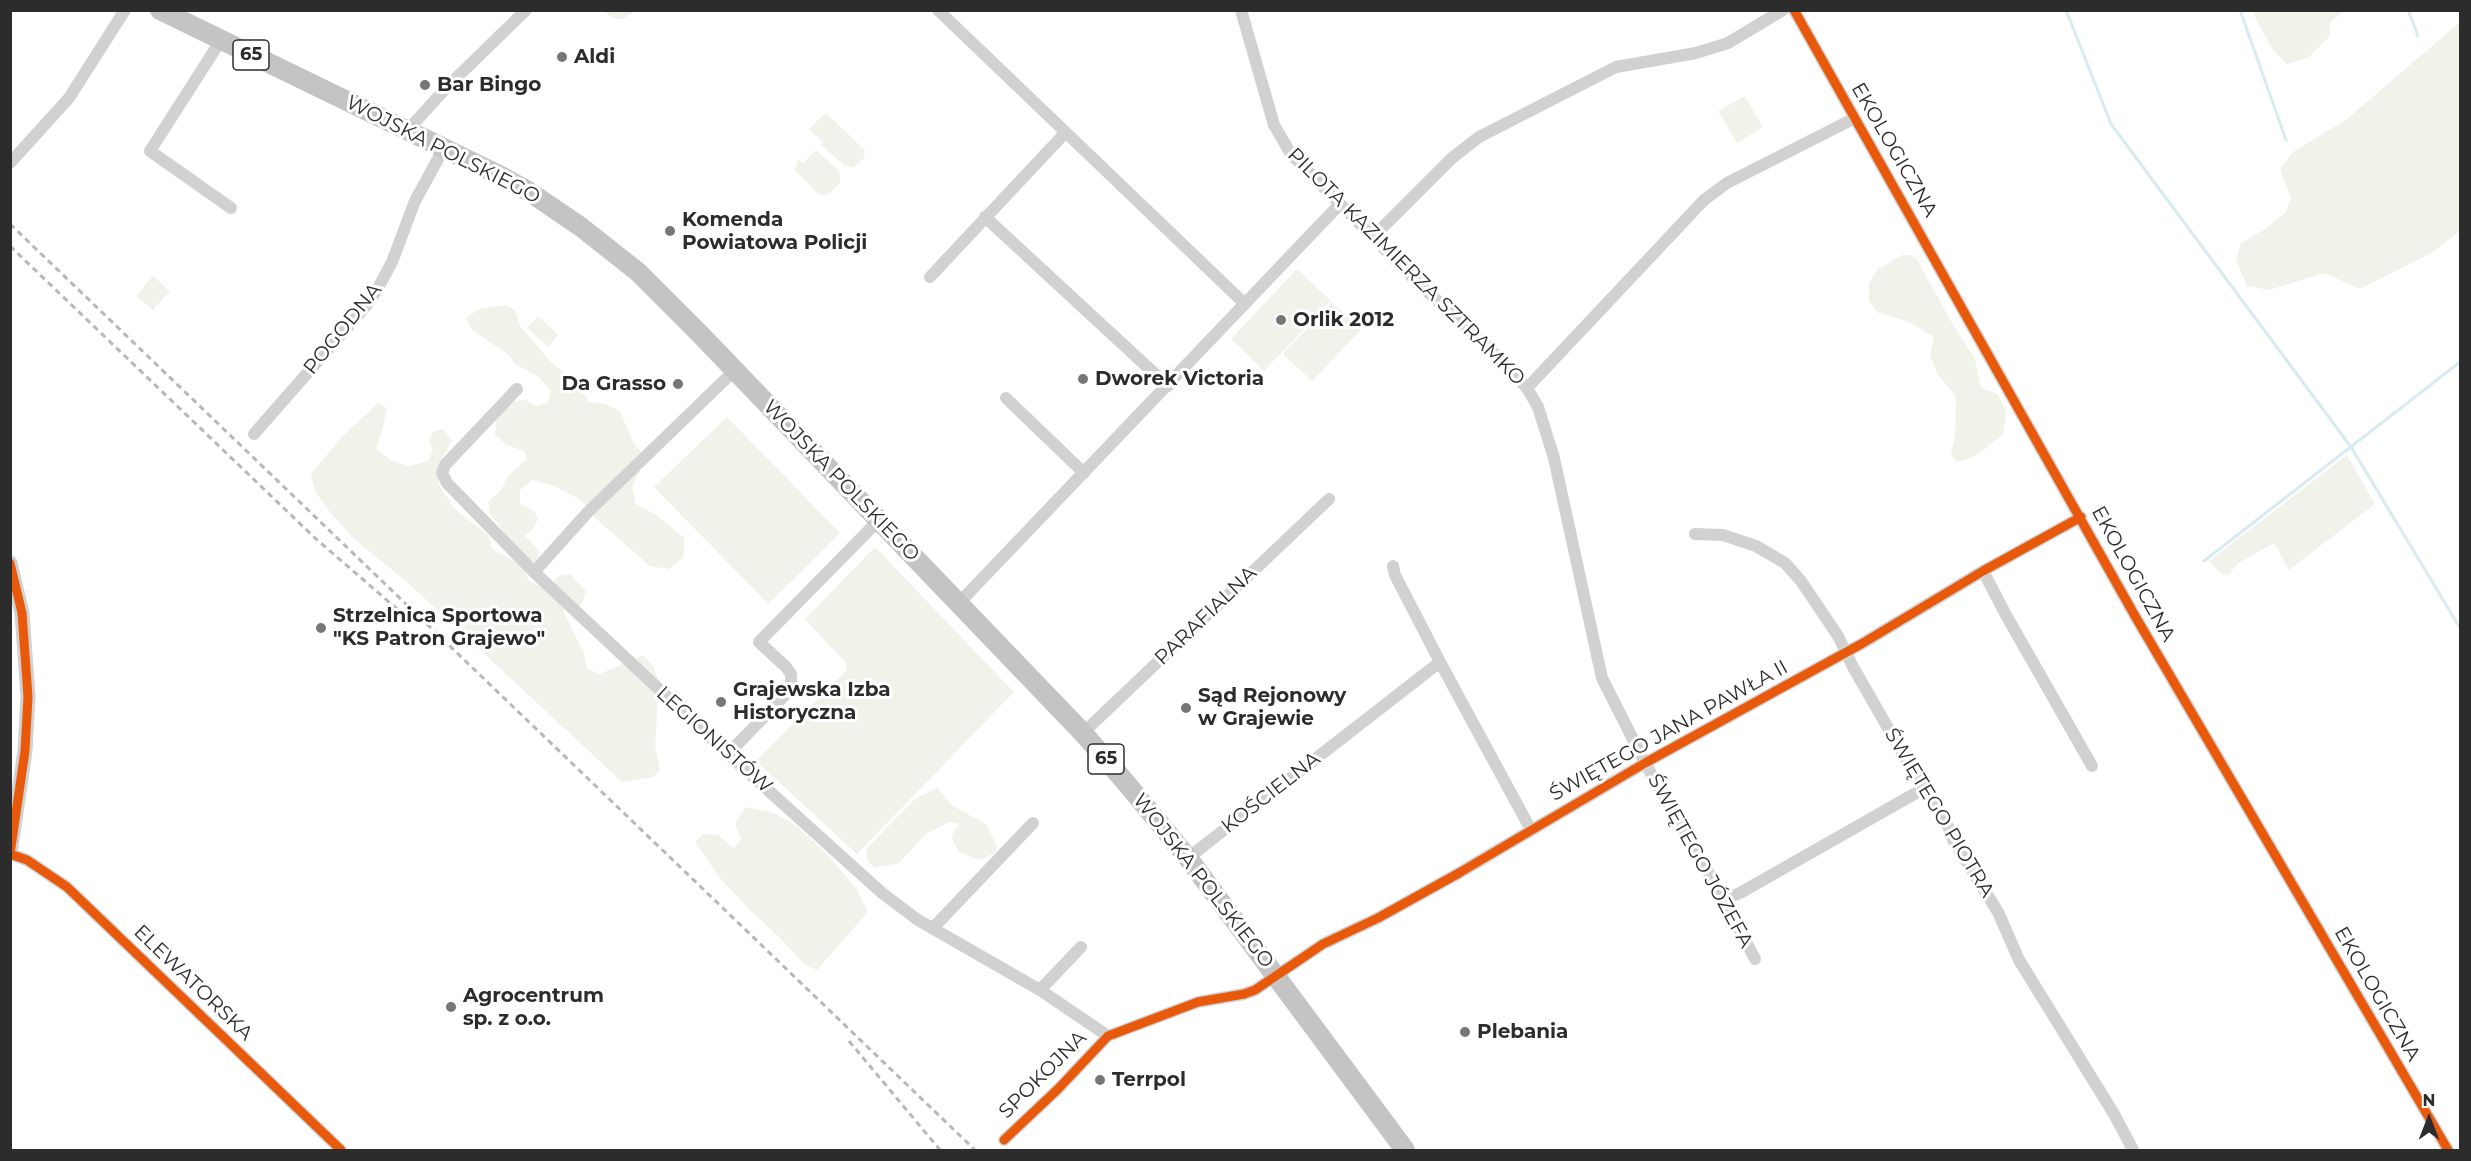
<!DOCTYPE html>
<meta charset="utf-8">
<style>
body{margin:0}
#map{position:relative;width:2471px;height:1161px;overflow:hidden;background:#fff;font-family:Montserrat,sans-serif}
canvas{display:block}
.frame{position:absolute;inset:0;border:12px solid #2c2c2c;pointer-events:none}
.north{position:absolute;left:2399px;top:1089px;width:60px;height:60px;-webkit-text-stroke:4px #fff;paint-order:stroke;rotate:0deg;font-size:16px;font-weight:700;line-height:24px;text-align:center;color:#2c2c2c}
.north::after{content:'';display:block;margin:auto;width:21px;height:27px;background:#2c2c2c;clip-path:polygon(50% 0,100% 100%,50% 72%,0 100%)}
</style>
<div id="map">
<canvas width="2471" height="1161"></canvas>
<div class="frame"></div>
<div class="north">N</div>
</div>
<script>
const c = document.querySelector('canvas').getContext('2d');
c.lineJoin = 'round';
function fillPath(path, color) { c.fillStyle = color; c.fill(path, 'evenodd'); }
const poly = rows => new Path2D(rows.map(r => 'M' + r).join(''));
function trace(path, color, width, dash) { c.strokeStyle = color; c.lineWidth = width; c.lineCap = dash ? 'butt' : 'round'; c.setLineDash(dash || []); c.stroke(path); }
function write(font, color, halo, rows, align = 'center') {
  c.font = font + ' Montserrat,sans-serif'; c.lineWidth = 6; c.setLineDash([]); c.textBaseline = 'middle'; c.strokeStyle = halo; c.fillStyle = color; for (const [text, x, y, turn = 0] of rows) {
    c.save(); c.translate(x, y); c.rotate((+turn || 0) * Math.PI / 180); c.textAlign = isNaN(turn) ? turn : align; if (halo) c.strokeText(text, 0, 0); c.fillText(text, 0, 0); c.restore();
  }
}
fillPath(poly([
 [603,11,635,11,623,19,615,19],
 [2253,11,2254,10,2345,11,2330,22,2330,36,2308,58,2287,64,2273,50,2256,20],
 [2460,22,2460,231,2433,252,2360,289,2324,273,2269,290,2247,286,2236,260,2241,243,2265,229,2286,212,2291,198,2280,170,2293,152,2347,119],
 [1745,96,1763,127,1737,143,1718,111],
 [827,114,865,150,864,158,853,167,845,166,821,145,823,142,809,129,823,115],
 [816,150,839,171,840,176,840,183,827,195,818,194,795,170,798,159,803,163],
 [1902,255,1910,255,1917,259,1953,325,1975,359,1980,384,1983,389,1998,394,2006,412,2003,434,1980,453,1964,461,1955,461,1951,453,1955,437,1956,396,1938,375,1930,355,1934,337,1909,322,1877,312,1869,300,1869,284,1877,270],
 [1297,269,1331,301,1264,371,1231,339],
 [153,276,170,291,153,310,136,296],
 [1332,302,1361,330,1312,381,1283,354],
 [506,305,515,310,520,326,550,361,577,384,589,402,605,404,620,411,634,444,641,452,640,471,632,487,636,504,658,516,684,538,684,557,669,569,650,566,594,517,581,500,554,486,532,480,520,490,520,504,534,511,538,519,534,528,525,536,540,552,535,562,530,561,511,542,490,514,488,502,502,489,507,477,527,459,524,451,507,445,495,435,497,416,514,401,526,400,537,406,547,403,551,391,538,376,515,364,508,354,473,331,466,318,479,309],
 [538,316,558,335,548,347,527,328],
 [378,403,387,408,383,428,376,448,390,460,409,466,428,461,433,450,429,441,432,432,443,429,452,440,437,469,439,485,455,509,488,535,493,550,521,564,529,581,547,590,558,576,570,574,586,591,582,604,563,611,583,651,587,669,600,674,643,655,653,665,659,683,655,746,660,770,653,777,622,782,408,583,354,539,330,512,316,493,311,477,313,471,343,436],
 [727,417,840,533,768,604,654,487],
 [2347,455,2375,504,2289,570,2274,543,2237,564,2229,575,2222,574,2209,561],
 [875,547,1014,692,857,854,756,761,846,671,847,664,805,619],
 [937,788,953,806,986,824,997,846,995,853,979,860,959,852,951,837,959,824,949,822,926,834,899,863,875,868,867,860,867,848,915,799],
 [745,807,774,813,794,824,824,851,856,888,868,912,817,970,805,965,781,939,748,908,719,877,695,842,703,834,718,835,734,848,741,839,735,824]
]), '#f1f3eb');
trace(poly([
 [2066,10,2111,124,2351,447,2460,628],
 [2240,10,2286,140],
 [2408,10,2418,36],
 [2204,561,2460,362]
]), '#d7ebf0', 3);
trace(poly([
 [938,10,1245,304],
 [1241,10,1274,125,1291,154,1421,286,1486,345,1527,388,1538,407,1554,458,1602,678,1645,763,1722,896,1755,959],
 [1794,10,2135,616,2448,1150],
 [221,40,150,151,231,208],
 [408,130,447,87,526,10],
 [10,163,69,98,125,10],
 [985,217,1168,386],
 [1374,236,1452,158,1479,137,1616,67,1696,53,1728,43,1783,10],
 [930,277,1065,133],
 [1527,388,1704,200,1727,183,1855,118],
 [517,389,445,465,442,473,447,483,534,572,728,754,882,893,918,920,1040,990,1108,1036],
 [1006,398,1084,473],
 [254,434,366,306,377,290,392,262,415,201,444,148],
 [1695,534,1723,535,1756,546,1785,563,1801,581,1838,636,1853,667,1923,789,1949,828,1953,840,1998,912,2019,960,2114,1114,2133,1150],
 [1393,566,1395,575,1440,662,1531,830],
 [1983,571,2006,615,2092,766],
 [534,572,588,512,735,370],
 [959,603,1340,204],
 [1083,733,1329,499],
 [728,754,788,692,791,686,791,674,786,667,759,642,879,520],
 [10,854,27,860,67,887,341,1150],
 [1188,858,1440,662],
 [1722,896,1732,896,1740,893,1923,789],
 [933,928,1033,823],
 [1040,990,1081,947],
 [1004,1140,1058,1089,1108,1036,1198,1002,1244,994,1255,990,1323,944,1378,918,1459,873,1645,763,1863,643,1983,571,2081,517]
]), '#d1d1d1', 12);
trace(poly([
 [10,563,22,613,28,697,25,751,10,854]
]), '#d1d1d1', 15);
trace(poly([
 [160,10,501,176,528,191,581,227,638,272,700,334,1083,733,1127,784,1188,858,1405,1150]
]), '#c4c4c4', 20);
trace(poly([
 [10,224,975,1150],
 [10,246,315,538,411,621],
 [849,1041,940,1150]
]), '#b8b8b8', 3, [6, 4.5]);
trace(poly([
 [1794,10,2135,616,2448,1150],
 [10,563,22,613,28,697,25,751,10,854,27,860,67,887,341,1150],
 [1004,1140,1058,1089,1108,1036,1198,1002,1244,994,1255,990,1323,944,1378,918,1459,873,1645,763,1863,643,1983,571,2081,517]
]), '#e8590c', 9);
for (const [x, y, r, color] of [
 [562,57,6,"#767676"],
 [425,85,6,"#767676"],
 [670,231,6,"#767676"],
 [1281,320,6,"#767676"],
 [1083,379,6,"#767676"],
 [678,384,6,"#767676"],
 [321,628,6,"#767676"],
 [721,702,6,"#767676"],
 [1186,708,6,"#767676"],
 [451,1007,6,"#767676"],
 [1465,1032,6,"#767676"],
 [1100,1080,6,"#767676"]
]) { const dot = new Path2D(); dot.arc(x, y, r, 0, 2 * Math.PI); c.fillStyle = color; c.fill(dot); trace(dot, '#fff', 2); }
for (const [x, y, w] of [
 [251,55,36],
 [1106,759,36]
]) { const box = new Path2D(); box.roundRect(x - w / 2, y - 15, w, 30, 4.5); c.fillStyle = '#fff'; c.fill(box); trace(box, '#2c2c2c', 1.5); }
write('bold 18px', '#2c2c2c', null, [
 ["65",251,55],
 ["65",1106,759]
]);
write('bold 20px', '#2c2c2c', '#fff', [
 ["Aldi",574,57],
 ["Bar Bingo",437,85],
 ["Komenda",682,220],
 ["Powiatowa Policji",682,243],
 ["Orlik 2012",1293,320],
 ["Dworek Victoria",1095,379],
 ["Da Grasso",666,384,"right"],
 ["Strzelnica Sportowa",333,616],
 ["\"KS Patron Grajewo\"",333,639],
 ["Grajewska Izba",733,690],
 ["Historyczna",733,713],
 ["Sąd Rejonowy",1198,696],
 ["w Grajewie",1198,719],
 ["Agrocentrum",463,996],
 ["sp. z o.o.",463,1019],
 ["Plebania",1477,1032],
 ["Terrpol",1112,1080]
], 'left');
write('20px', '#2c2c2c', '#fff', [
 ["WOJSKA POLSKIEGO",443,150,27],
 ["EKOLOGICZNA",1894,150,60],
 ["PILOTA KAZIMIERZA SZTRAMKO",1406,267,45],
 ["POGODNA",343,329,-51],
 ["WOJSKA POLSKIEGO",841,481,46],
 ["EKOLOGICZNA",2133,574,61],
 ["PARAFIALNA",1206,616,-44],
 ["ŚWIĘTEGO JANA PAWŁA II",1669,731,-29],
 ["LEGIONISTÓW",714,740,42],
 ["KOŚCIELNA",1271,793,-38],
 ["ŚWIĘTEGO PIOTRA",1939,813,59],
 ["ŚWIĘTEGO JÓZEFA",1700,861,61],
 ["WOJSKA POLSKIEGO",1203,881,52],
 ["ELEWATORSKA",193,983,44],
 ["EKOLOGICZNA",2377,994,60],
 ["SPOKOJNA",1043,1075,-45]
]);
</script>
